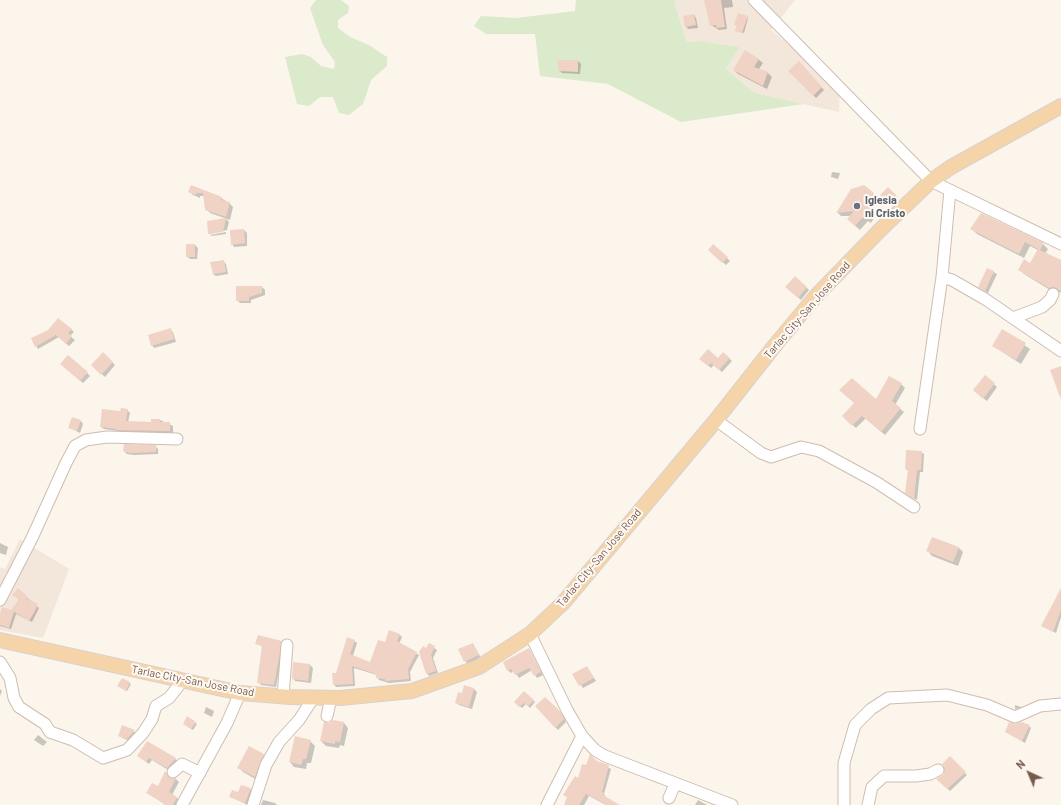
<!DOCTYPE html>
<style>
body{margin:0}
#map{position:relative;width:1061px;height:805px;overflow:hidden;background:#fcf5ec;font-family:Barlow,sans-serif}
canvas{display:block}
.north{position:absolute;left:1009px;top:753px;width:40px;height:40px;-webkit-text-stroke:3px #fef9f3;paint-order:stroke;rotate:316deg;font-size:11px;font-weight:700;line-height:16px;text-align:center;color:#775b4f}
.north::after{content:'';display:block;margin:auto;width:14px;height:18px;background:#775b4f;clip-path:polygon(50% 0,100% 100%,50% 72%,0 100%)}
</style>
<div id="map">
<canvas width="1061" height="805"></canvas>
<div class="north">N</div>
</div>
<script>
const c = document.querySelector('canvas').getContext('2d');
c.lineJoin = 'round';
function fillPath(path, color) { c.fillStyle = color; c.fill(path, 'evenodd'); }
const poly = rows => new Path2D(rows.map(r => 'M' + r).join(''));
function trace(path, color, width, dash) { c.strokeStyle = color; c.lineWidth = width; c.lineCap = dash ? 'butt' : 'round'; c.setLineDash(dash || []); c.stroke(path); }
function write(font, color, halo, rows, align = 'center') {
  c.font = font + ' Barlow,sans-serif'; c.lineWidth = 4; c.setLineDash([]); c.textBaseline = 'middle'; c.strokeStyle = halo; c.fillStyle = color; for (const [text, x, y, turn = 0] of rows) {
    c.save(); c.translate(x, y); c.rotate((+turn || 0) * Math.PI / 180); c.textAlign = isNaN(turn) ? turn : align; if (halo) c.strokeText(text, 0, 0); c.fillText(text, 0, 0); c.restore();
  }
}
fillPath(poly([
 [676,0,795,0,771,30,840,87,839,112,755,93,726,69,740,47,700,41,687,42,675,5],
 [20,539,69,569,43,638,0,630,0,567,5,569]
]), '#f3e6db');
fillPath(poly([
 [316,0,341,0,349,6,348,13,338,20,338,28,350,37,369,45,387,57,387,66,371,80,363,104,349,115,339,113,333,97,320,97,309,106,297,104,285,57,302,54,311,57,321,66,334,69,335,62,323,45,310,8],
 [576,0,676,0,675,5,687,42,700,41,740,47,726,69,755,93,804,104,681,122,608,84,540,76,535,34,486,34,474,26,481,16,516,18,575,11]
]), '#daeacb');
fillPath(poly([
 [706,0,732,0,733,7,724,8,727,29,719,30,711,25],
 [739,14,748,18,744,33,738,31,738,26,736,25],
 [694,15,696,18,698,28,688,29,686,26],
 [758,59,763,63,759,69,767,72,772,77,767,89,738,74,734,70],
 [578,61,581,64,580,74,562,73,559,70],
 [799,62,824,90,816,98,790,71],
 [832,172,840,173,838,179,831,177],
 [191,186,221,198,229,203,233,207,230,220,210,213,206,209,205,196,200,196,200,198,193,195,189,191],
 [864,186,878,198,869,208,876,215,871,223,868,221,860,230,853,224,851,216,841,216,837,212],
 [888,188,898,198,892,205,882,195],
 [226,219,229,222,227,230,209,234,208,222],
 [972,229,1043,244,1048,249,1045,254,1061,261,1061,292,1055,293,1024,274,1019,269,1030,264,1038,250,1030,246,1024,258,977,234],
 [244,230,247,233,247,246,234,247,232,244],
 [226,232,226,234,212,236,210,235],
 [195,245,198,248,197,259,190,259,187,256],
 [713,245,730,261,726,265,709,250],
 [223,261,226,264,228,274,216,276,213,274],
 [988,269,997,274,988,293,979,287],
 [795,278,809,290,801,300,787,287],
 [262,287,265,290,265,295,251,300,251,303,240,303,237,300],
 [71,329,74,332,70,336,75,340,69,346,59,337,38,349,32,339],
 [170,329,173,332,176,342,154,348,152,345],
 [1002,330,1030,349,1021,364,993,346],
 [103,353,115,365,105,377,92,365],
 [723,353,732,361,722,372,714,365,711,368,701,359,718,359],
 [64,367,87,373,90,376,83,383],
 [985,376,997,387,987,401,977,393],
 [901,384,905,388,895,405,904,412,885,435,866,418,856,428,843,416,855,403,876,401],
 [127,410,130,413,128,422,152,423,160,420,173,426,173,434,121,433,119,431,104,429,101,427,121,412],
 [81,421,83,424,80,433,70,428],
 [155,446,158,449,158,454,134,455,127,454,124,451],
 [921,452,924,454,923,472,920,472,917,500,909,496,909,471,906,469],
 [0,543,8,547,6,555,0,553],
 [959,548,963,552,958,566,932,556,928,551],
 [18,590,39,608,32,622,16,614,11,629,0,626,0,615,11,611,20,600,16,597],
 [1061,591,1061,617,1056,633,1042,626],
 [399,634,402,637,399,644,419,655,410,672,411,681,389,683,379,680,377,675,354,668,355,686,336,687,334,684,336,673,354,641,357,643,353,656,370,663,385,644],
 [281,642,284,644,276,687,261,685,259,682,263,647,257,643],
 [429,644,437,650,433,658,438,673,429,676,427,673,426,649],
 [473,644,481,658,468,665,459,650],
 [529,649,543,675,537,678,532,670,519,678,514,671,511,673,508,670],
 [294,663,310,665,313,668,311,683,295,681,293,678],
 [587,667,596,681,583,688,574,674],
 [123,679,131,684,127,691,120,687],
 [0,689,2,691,0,696],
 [474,689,477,692,472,709,459,705,456,703,462,694],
 [524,692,535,702,530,708,526,704,522,708,515,702],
 [545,698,562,714,566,722,558,730,536,706],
 [1015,705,1021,707,1021,708,1015,709],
 [206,707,214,711,212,717,204,713],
 [188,718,197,724,193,730,185,725],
 [344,723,348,728,344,746,340,745,339,748,326,746,321,741],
 [1029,726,1031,728,1025,743,1006,732],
 [122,727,137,733,131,742,119,736],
 [38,735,47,742,43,746,34,740],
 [310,741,315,746,311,763,307,763,306,769,294,767,290,762],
 [264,755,268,759,259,781,243,772,239,767],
 [138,756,175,759,178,761,170,771,152,760,149,764],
 [950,758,967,775,950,791,938,779,944,775],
 [597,762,611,769,604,794,606,798,618,805,606,805,589,796,584,805,565,805,567,797,565,795,579,779,586,766],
 [166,773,171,779,176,779,179,782,172,795,180,800,177,805,166,805,147,793,159,788],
 [250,789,253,792,248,805,231,797],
 [263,800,275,803,277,805,261,805],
 [698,800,707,805,695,805]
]), '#0003');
fillPath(poly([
 [704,0,721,0,725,27,716,28,716,25,710,26],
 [738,13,748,16,742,33,735,31,737,25,734,25],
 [694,14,696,25,685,27,683,16],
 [745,50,759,59,754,67,768,72,763,86,733,70],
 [558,60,578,60,578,72,558,71],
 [799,61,822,87,813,96,788,71],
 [191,185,222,197,221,200,230,202,226,217,205,210,203,193,196,193,196,195,188,192],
 [864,185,874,193,865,204,873,210,866,219,863,217,855,226,847,219,854,211,836,213,851,189],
 [888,187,896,195,889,203,880,195],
 [981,213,1044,243,1040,250,1061,260,1061,291,1054,287,1049,288,1018,270,1024,259,1030,263,1038,249,1025,242,1019,254,970,229],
 [226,218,223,232,208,234,207,221],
 [244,229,245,243,231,245,230,230],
 [186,244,195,244,195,257,186,257],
 [713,244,728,257,722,263,708,250],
 [224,260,226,272,213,274,210,262],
 [987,268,994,271,985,291,978,287],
 [795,276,807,287,798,298,785,287],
 [236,286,262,286,262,293,249,297,249,301,236,301],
 [58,318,72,329,68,333,72,336,66,344,56,335,35,347,31,338,48,330],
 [171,328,174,339,151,346,148,335],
 [1002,329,1026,343,1016,360,992,346],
 [708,349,718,358,723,352,730,358,719,370,711,363,708,366,699,359],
 [103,352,113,362,101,375,91,365],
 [68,355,88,372,80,381,60,364],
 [1061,366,1061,397,1060,397,1050,370],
 [985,375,995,383,983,399,973,390],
 [889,376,902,383,892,401,901,408,881,432,862,416,852,426,842,416,854,403,839,390,852,378,876,399],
 [121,408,128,409,126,421,151,422,151,419,160,419,160,422,170,422,170,431,117,430,117,429,100,427,102,409,120,411],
 [72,417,81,420,77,431,68,428],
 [124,444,156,445,156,452,130,453,123,451],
 [906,450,922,451,921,470,917,470,914,499,905,493,908,469,905,469],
 [932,537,959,547,953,562,926,551],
 [18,588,28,597,27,599,38,604,35,611,29,621,14,612,9,628,0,625,0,614,2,607,11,610,19,599,12,595],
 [1061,588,1061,610,1053,632,1041,626],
 [389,630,400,634,397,641,417,652,408,669,409,679,385,681,385,679,376,678,376,674,352,666,353,684,333,685,332,673,336,673,347,637,355,640,350,654,370,662,378,640,385,642],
 [258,635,282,641,274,685,257,683,262,646,255,644],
 [429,643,435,646,431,655,436,671,426,674,419,652,423,646,426,648],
 [473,643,479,655,464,662,458,649],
 [529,648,541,672,534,676,529,668,515,675,511,669,507,671,503,662],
 [293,662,310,664,308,681,292,679],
 [587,666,594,678,579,686,572,674],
 [122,678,130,682,126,691,117,686],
 [464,685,474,688,469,707,455,703,458,692,462,693],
 [524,691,534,700,528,706,524,703,519,707,514,702],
 [545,697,559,710,564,719,555,728,535,706],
 [187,716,196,722,191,729,183,724],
 [333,720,344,722,340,742,335,741,335,744,320,741,324,722,329,723],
 [1009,722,1015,724,1022,722,1030,725,1022,741,1005,732],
 [122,725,135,730,127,739,118,736],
 [295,736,311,740,306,759,303,759,301,765,289,762],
 [147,741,176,758,167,768,149,758,146,762,137,756],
 [249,746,264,754,255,777,237,768],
 [590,754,597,761,609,765,602,792,604,793,603,795,620,805,607,805,586,794,579,805,564,805,567,797,563,795,575,776,578,778,582,764,586,765],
 [950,756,966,772,947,789,936,779,944,774,944,767,942,764],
 [165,771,170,778,176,778,169,792,177,797,173,805,167,805,146,793,152,783,158,786],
 [241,785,251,788,245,803,229,797,232,790,238,792]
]), '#f0d3c5');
const minor = poly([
 [754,0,931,181,1061,244],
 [950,190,942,277,952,280,985,299,1061,351],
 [1013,318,1042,307,1050,300,1053,294],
 [716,420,761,453,771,457,801,447,819,451,876,482,914,507],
 [920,429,942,277],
 [0,600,32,538,66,463,75,446,86,440,107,437,177,439],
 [530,634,567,710,582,736,595,750,605,756,732,805],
 [0,662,10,678,14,698,19,707,45,724,50,732,73,740,103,758,127,750,143,733,152,719,156,706,169,698,183,680],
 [283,696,287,645],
 [327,716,331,698],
 [173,772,182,764,200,773],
 [669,798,675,784],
 [182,805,227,723,240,693],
 [253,805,266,765,279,742,299,720,314,697],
 [547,805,582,736],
 [844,805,844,763,855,725,871,709,888,698,947,695,987,705,1015,717,1040,706,1061,704],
 [868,805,872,787,884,776,916,776,930,774,938,770]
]);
const major = poly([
 [0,640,240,693,290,697,340,698,412,691,479,667,530,634,563,603,716,420,776,344,816,296,880,230,931,181,951,167,1061,106]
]);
trace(minor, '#cebdb1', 13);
trace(major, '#d9d1ce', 16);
trace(minor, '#fff', 11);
trace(major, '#f6d4a9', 14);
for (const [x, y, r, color] of [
 [857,206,4,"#6b7280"]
]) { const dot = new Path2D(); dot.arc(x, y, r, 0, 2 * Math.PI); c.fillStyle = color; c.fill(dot); trace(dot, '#fef9f3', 1.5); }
write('bold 11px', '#5b616d', '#fef9f3', [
 ["Iglesia",865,200],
 ["ni Cristo",865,213]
], 'left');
write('11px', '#775b4f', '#fef9f3', [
 ["Tarlac City-San Jose Road",807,310,-49],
 ["Tarlac City-San Jose Road",599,558,-50],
 ["Tarlac City-San Jose Road",193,681,11]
]);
</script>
